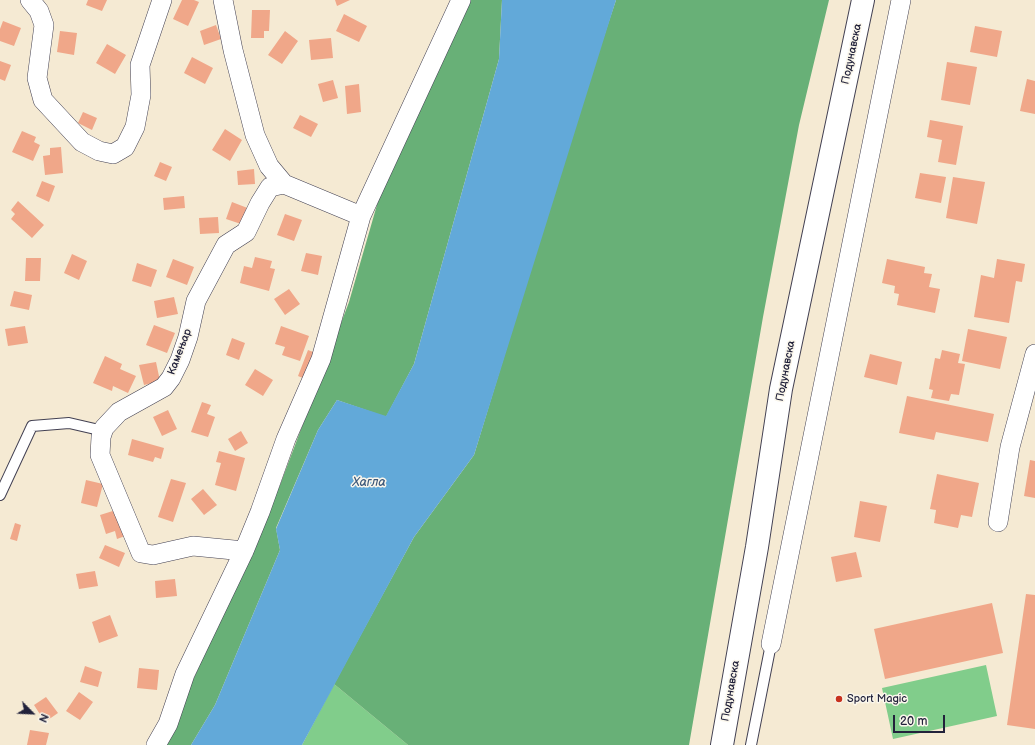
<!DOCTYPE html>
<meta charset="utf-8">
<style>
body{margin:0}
#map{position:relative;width:1035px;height:745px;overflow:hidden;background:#f5ead3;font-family:"Balsamiq Sans",sans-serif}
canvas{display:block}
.north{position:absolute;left:12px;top:693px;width:40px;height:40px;-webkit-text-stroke:3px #fbf7ec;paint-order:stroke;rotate:114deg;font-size:11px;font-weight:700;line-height:16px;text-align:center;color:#22223b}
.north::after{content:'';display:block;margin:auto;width:14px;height:18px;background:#22223b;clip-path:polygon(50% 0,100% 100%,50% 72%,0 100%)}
.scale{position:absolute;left:893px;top:715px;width:52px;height:18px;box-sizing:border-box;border:2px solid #22223b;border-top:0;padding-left:5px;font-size:12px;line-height:14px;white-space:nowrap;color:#22223b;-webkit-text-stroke:3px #fbf7ec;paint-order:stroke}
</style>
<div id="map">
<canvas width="1035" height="745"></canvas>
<div class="north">N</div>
<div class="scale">20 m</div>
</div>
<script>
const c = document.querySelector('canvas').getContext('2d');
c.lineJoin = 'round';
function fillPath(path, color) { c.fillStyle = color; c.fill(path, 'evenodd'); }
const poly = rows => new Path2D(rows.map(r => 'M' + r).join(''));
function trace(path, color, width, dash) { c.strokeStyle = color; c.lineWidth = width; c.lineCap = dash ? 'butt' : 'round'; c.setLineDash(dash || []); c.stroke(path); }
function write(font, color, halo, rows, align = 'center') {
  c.font = font + ' "Balsamiq Sans",sans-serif'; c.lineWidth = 3; c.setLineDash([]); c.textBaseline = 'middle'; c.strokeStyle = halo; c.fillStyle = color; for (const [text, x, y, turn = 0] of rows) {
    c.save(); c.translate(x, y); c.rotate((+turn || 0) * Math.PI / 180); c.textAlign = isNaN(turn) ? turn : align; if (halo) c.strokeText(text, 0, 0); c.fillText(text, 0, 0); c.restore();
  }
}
fillPath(poly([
 [986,665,997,716,893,739,882,688],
 [334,684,408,745,302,745]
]), '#81cd8b');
fillPath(poly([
 [469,0,502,0,499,59,414,364,386,417,337,400,318,430,276,528,280,550,215,705,191,745,164,745,280,485,349,302,383,184],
 [616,0,829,0,799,125,763,317,689,745,408,745,334,684,414,537,474,455,577,117]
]), '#68b077');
fillPath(poly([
 [502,0,616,0,474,455,414,537,302,745,191,745,215,705,280,550,276,529,318,430,337,400,386,416,414,364,499,59]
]), '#62a9d9');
fillPath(poly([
 [88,0,107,0,102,11,86,5],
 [182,0,194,0,199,2,188,26,173,19],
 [335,0,350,0,337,6],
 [252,10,270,10,269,31,264,31,264,38,251,38],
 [344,14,367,26,359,42,336,31],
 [3,21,21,28,14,46,0,41,0,29],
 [216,25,221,39,204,45,200,31],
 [975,26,1002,31,997,57,970,52],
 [60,31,77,33,74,55,57,52],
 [285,31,298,41,282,64,268,55],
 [331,38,333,58,311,60,309,40],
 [107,44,126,55,115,74,96,63],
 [192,57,213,68,205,84,184,73],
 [0,61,11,65,5,81,0,79],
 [947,62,977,67,970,105,941,100],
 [1027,79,1035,81,1035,114,1020,111],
 [333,80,338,98,323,102,318,84],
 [359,84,361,112,347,114,345,86],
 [83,112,97,118,92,130,78,123],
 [300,115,318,124,311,137,293,128],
 [930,120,963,126,956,165,938,162,942,140,927,137],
 [225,129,242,140,230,161,212,150],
 [22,131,36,137,34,142,40,145,33,161,12,152],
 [61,147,63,173,45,175,43,156,50,155,50,148],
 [160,162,172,167,166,181,154,176],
 [254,169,255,184,238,185,237,171],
 [920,173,946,177,941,203,915,198],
 [953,177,985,182,977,224,946,218],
 [42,181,55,186,49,202,36,196],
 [184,196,185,208,164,210,163,198],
 [18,201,44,225,32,238,11,219,15,214,11,210],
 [232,202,250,209,244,225,226,219],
 [285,214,302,220,294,241,277,235],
 [218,217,219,233,200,234,199,218],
 [306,253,322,256,318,275,301,271],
 [72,254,87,261,79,280,64,273],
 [255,257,272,261,270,268,275,269,269,291,240,283,244,266,252,268],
 [26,258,41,258,40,281,25,281],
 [173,259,194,267,187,285,166,277],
 [887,259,925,267,924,273,932,274,929,287,940,289,935,313,897,305,899,294,894,293,895,286,882,283],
 [997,259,1025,264,1022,282,1016,281,1009,323,974,317,981,275,994,278],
 [137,263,157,270,151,287,132,281],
 [289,289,300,304,285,315,274,299],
 [14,291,32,295,29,310,10,306],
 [174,297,178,314,157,318,154,301],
 [154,325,175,333,167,353,146,345],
 [25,326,28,343,8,346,5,329],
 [281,326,309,336,300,361,282,355,285,347,275,344],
 [968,329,1007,337,1000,369,962,361],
 [232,338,245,343,239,360,226,355],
 [308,350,321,355,305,379,298,376],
 [942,350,960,354,958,363,965,364,959,395,951,394,949,401,931,398,933,390,929,389,935,358,940,359],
 [870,354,902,362,897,385,864,377],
 [105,356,122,364,120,369,136,376,128,393,113,386,112,391,93,383],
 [156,362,160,381,144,385,139,365],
 [255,369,273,380,263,396,245,385],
 [907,396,994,414,988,442,936,432,934,440,899,433],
 [202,402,211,405,207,414,215,417,208,437,191,432],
 [168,410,177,429,162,436,153,417],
 [241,431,248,443,235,451,228,439],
 [132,439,164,448,161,459,155,457,153,462,128,455],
 [219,451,245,458,236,491,215,485,221,463,216,462],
 [1030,460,1035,461,1035,498,1024,496],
 [937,474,979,483,972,517,961,515,958,528,934,523,936,510,930,509],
 [171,479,186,483,173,522,158,517],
 [86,480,103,484,97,507,81,503],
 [203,489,217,505,204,515,191,499],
 [860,501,887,506,880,542,854,537],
 [116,510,125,536,117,539,115,531,106,534,100,515],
 [15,523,21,525,17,541,10,539],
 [105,545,125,553,119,567,99,558],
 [856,552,862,577,836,582,831,557],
 [95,571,98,586,79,589,76,574],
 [175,579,177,596,156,598,155,581],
 [1026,594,1035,595,1035,729,1007,725],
 [992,603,1003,653,885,679,874,629],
 [110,615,118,636,99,643,92,622],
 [85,666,102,672,98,687,80,682],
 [139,668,159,670,157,690,137,688],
 [79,692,93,702,80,720,66,711],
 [46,697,58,713,45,722,34,705],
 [30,730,49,733,46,745,27,745]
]), '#f0a789');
const service = poly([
 [0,495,32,426,69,423,95,429,101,437],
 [751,745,771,644]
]);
const minor = poly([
 [30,0,39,11,44,25,37,78,43,100,82,142,99,151,113,154,125,147,135,127,141,95,140,65,162,0],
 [223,0,233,50,255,135,269,166,284,184,361,216],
 [998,522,1010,447,1035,354],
 [244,551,193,546,153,555,141,553,100,455,101,437,104,428,119,412,164,387,171,378,180,360,188,337,196,301,226,245,246,232,260,203,270,187,284,184],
 [771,644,901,0],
 [156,745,168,724,185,674,244,551,260,512,286,439,321,359,361,216,461,0]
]);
const tertiary = poly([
 [722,745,757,547,781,389,863,0]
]);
trace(service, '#424052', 12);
trace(minor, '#424052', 20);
trace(tertiary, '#424052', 24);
trace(service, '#fff', 10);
trace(minor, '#fff', 19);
trace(tertiary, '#fff', 22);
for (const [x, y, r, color] of [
 [839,699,4,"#c8321e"]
]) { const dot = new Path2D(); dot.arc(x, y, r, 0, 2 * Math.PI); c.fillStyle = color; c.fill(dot); trace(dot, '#fbf7ec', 1.5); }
write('11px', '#22223b', '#fbf7ec', [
 ["Подунавска",852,54,-78],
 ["Камењар",180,352,-69],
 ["Подунавска",786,371,-79],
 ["Подунавска",731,691,-80]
]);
write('11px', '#22223b', '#fbf7ec', [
 ["Sport Magic",847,699]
], 'left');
write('italic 12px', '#3c587a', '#fbf7ec', [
 ["Хагла",369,483]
]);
</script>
